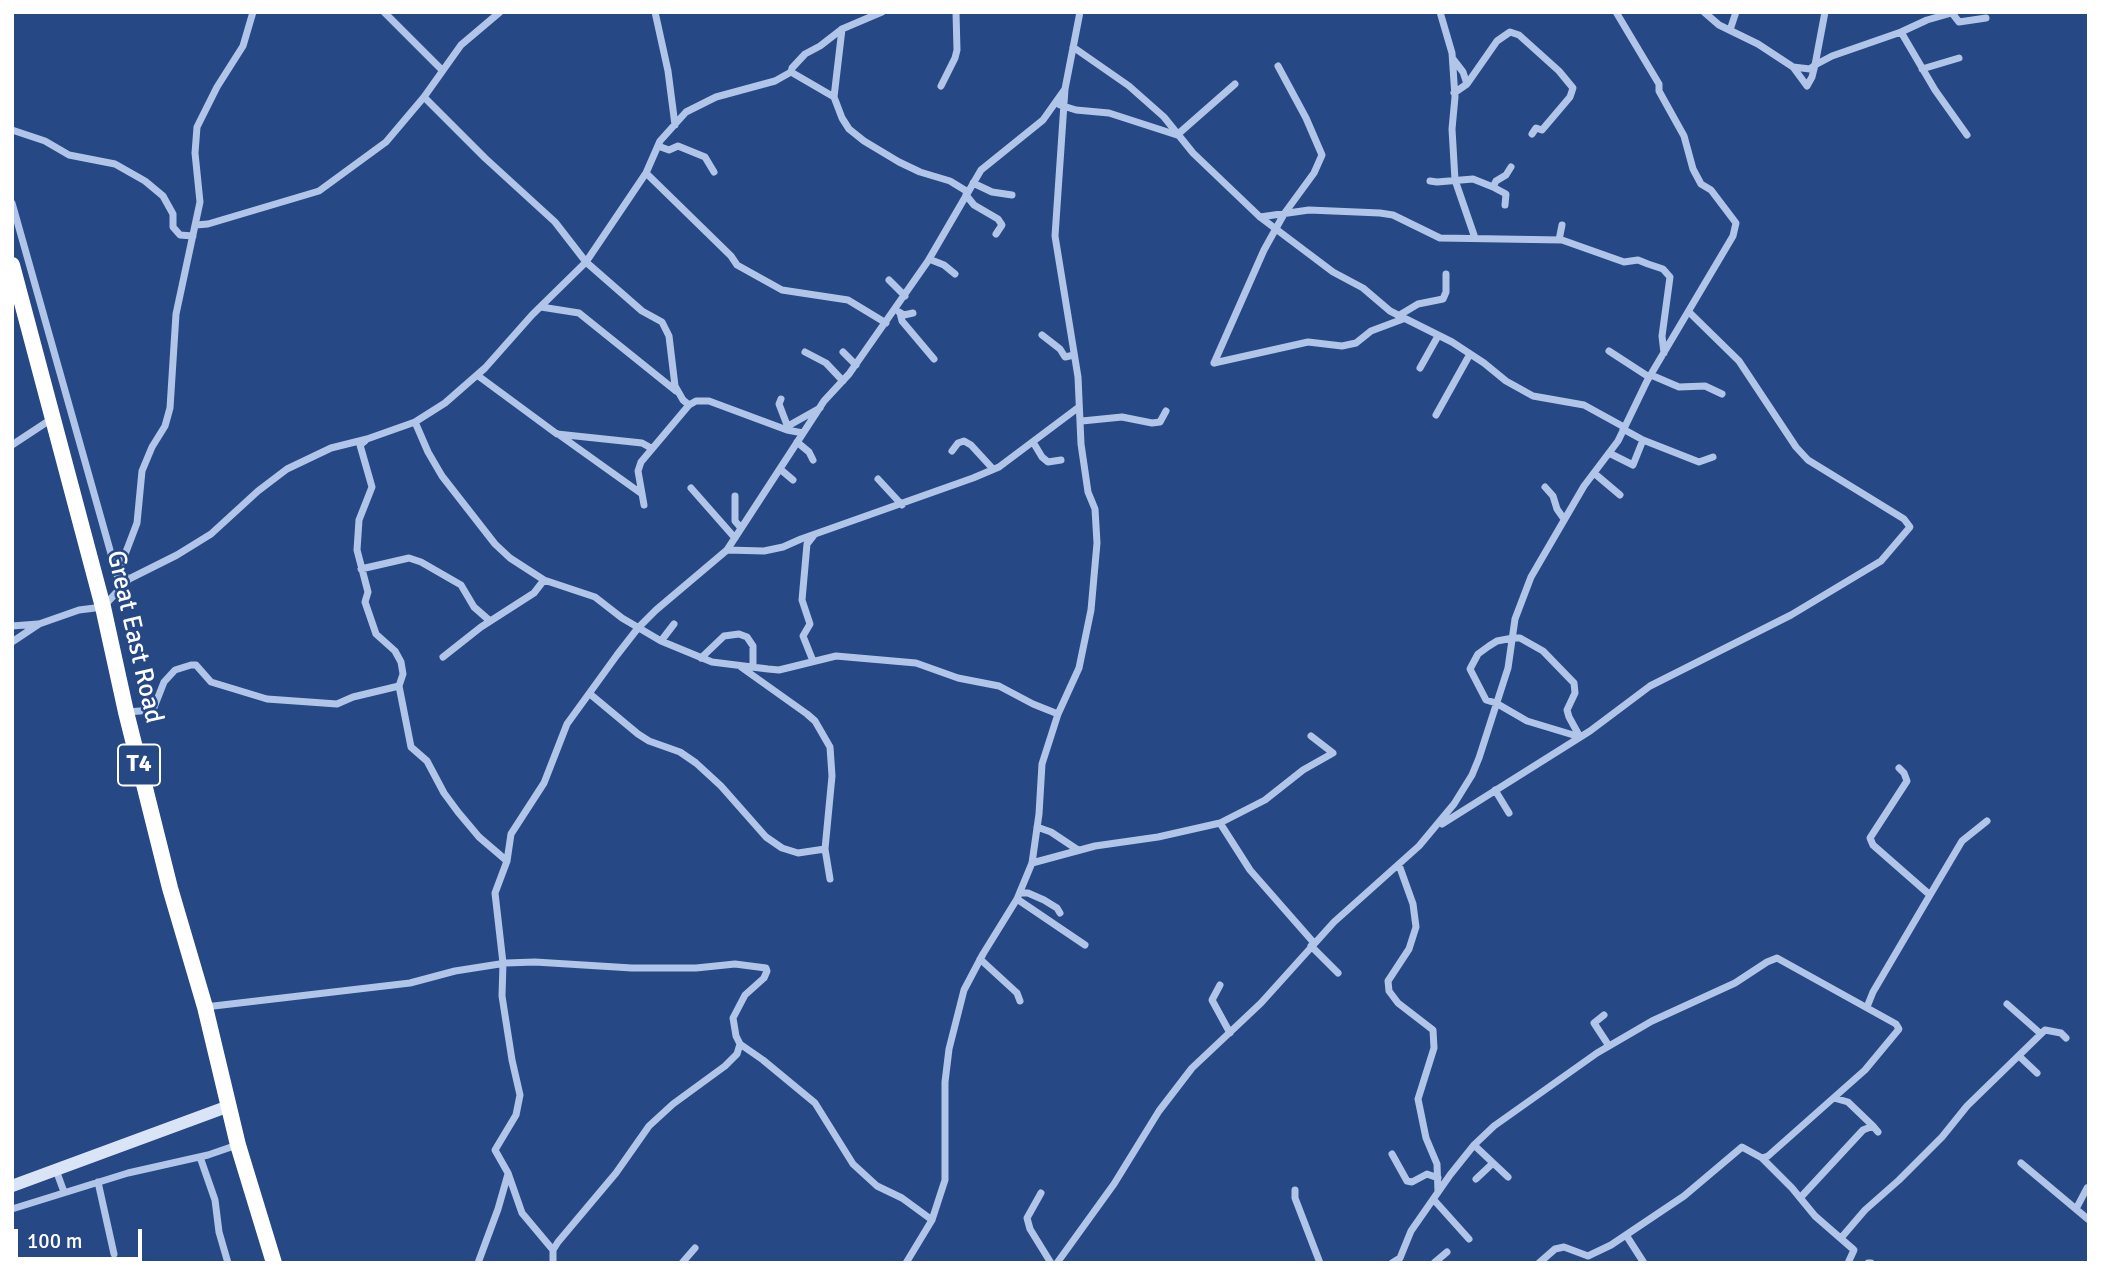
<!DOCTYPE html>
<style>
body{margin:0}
#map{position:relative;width:2101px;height:1275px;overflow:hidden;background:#264884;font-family:Signika,sans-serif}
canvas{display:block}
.frame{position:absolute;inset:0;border:14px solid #fff;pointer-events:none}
.scale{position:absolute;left:14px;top:1229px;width:128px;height:32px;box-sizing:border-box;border:4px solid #fff;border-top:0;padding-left:9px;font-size:21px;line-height:24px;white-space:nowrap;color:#fff;-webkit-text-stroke:5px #264884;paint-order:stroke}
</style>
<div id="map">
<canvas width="2101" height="1275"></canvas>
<div class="frame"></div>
<div class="scale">100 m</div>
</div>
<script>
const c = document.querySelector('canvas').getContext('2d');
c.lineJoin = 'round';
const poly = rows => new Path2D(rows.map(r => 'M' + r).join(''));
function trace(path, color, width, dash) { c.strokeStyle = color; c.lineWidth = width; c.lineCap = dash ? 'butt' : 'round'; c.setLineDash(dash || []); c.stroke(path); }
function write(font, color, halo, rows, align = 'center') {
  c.font = font + ' Signika,sans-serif'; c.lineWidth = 5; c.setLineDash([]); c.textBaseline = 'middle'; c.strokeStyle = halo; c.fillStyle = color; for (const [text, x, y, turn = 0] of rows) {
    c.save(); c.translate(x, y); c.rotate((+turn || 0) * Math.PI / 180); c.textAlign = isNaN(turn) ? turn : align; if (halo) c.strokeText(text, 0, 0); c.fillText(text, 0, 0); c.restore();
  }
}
trace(poly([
 [384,12,442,70],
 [655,12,668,71,675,125],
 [1440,12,1452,53,1455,97,1452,129,1455,180,1475,238],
 [1704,12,1719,25,1758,44,1793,67,1810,69,1815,65,1825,12],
 [1952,13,1959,22,1986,18],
 [842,29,834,97,842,118,849,129,864,141,899,162,920,172,950,181,968,192],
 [1730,30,1736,12],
 [1901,32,1935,90,1967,135],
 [1073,47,1129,86,1164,117,1193,153,1260,217,1333,272,1363,288,1390,311,1452,342,1484,363,1506,381,1533,396,1584,405,1624,427],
 [1453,59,1463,72,1467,84,1454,93],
 [1793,67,1807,86,1812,77,1815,65,1832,56,1901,32,1927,20,1955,12],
 [1922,69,1959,58],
 [791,72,834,97],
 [1467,84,1497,41,1510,32,1519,35,1559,71,1573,88,1570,97,1542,130,1536,128,1532,134],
 [941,86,955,58,957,50,956,12],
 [424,97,485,158,555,222,586,262,642,311,662,322,669,336,675,386,683,400,689,405,696,401,709,401,787,430,803,433],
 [1060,105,1076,110,1109,113,1177,135,1235,84],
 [12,130,45,141,69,155,115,164,145,181,163,196,173,214,173,227,180,235,193,236],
 [658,146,669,150,678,146,705,157,714,172],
 [646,173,731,256,737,265,782,290,848,300,886,323],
 [1430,181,1437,182,1473,179,1493,187,1496,181,1506,175,1511,167],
 [973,183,992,192,1012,195],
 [1493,187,1506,194,1505,205],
 [966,195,974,205,998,219,1002,225,996,234],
 [12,203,121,589],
 [1260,217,1309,210,1380,213,1393,215,1440,238,1562,240,1624,262,1638,260,1648,264,1663,269,1670,277,1662,336,1664,353],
 [196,225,208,224,319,191,386,142,424,97,461,45,500,12],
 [1559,240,1562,225],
 [929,259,944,265,955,274],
 [889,280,905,296],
 [541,307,579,313,676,391],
 [899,312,904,315,913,313],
 [900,313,902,321,934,359],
 [1398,316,1418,304,1443,299,1446,292,1446,274],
 [1042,335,1060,349,1065,357,1074,355],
 [1609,351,1649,377],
 [805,352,826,363,843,381],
 [843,352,856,365],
 [1214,363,1264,250,1284,214,1314,173,1322,155,1306,118,1278,66],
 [1214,363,1308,342,1342,346,1356,343,1371,331,1403,319],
 [1420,368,1438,336],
 [477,375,557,434,642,443,651,448],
 [1651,375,1679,387,1705,386,1722,394],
 [781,399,779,404,789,430],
 [1436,415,1470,354],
 [1082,421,1122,417,1152,423,1160,422,1166,411],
 [415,422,428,452,442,476,495,544,510,558,544,580,595,597,622,618,661,641,712,662,768,669,779,670,836,656,916,663,958,678,999,686,1033,704,1058,714],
 [788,426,820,408],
 [558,434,642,494],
 [1643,440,1699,462,1713,457],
 [365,441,360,445,372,487,359,520,357,550,368,592,365,602,376,634,395,651,401,662,403,674,399,686,411,747,427,761,444,793,458,812,479,837,507,861],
 [797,442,809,452,813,460],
 [1033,442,1042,457,1048,462,1061,460],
 [12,445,53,418],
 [952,451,958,443,964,441,971,445,993,469],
 [1609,453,1633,465,1643,440,1623,429],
 [780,469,793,480],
 [1594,473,1620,495],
 [878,479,902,505],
 [1545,487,1553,496,1557,509,1564,519],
 [691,488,735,538],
 [735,496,735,521,741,528],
 [644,505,638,471,641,462,689,405],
 [727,550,764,551,783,547,801,539,973,478,999,467,1079,407],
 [361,569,409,558,421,562,461,585,474,607,490,621],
 [129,579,123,575,121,565,137,523,142,471,152,447,165,426,170,408,176,314,200,202,195,153,197,127,217,87,243,46,253,12],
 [12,626,38,624],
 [1513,638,1520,638,1543,651,1574,683,1575,693,1567,710,1569,717,1580,737,1527,721,1496,703,1486,700,1470,669,1478,654,1489,646,1497,641,1513,638],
 [661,641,674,624],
 [12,642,39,624,79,610,103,607,129,579,177,555,211,534,258,491,287,469,331,448,367,439,415,422,445,403,485,368,532,315,586,262,646,173,660,141,686,112,716,97,775,81,791,72,792,68,805,54,820,46,842,29,882,12],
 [443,657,481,627,534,593,544,580],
 [701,658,724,636,739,634,747,637,753,646,753,667],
 [813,661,803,636,810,624,802,600,807,544,814,535],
 [741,667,807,714,815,721,830,747,832,776,825,849,830,879],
 [590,694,638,734,649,741,680,752,696,763,721,786,766,837,782,848,798,853,825,849],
 [127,712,153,710,164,682,175,670,191,665,196,665,211,682,267,699,337,704,353,697,399,686],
 [1495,790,1509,813],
 [1220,823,1250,870,1314,943],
 [1442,824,1590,731,1650,686,1791,615,1881,561,1910,527,1904,519,1808,460,1796,447,1739,361,1689,312],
 [1037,827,1051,832,1078,850],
 [1032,863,1095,846,1158,837,1220,823,1265,800,1303,770,1333,753,1311,736],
 [1399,865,1413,904,1416,927,1409,949,1388,981,1389,991,1398,1003,1433,1030,1434,1048,1418,1099,1426,1138,1437,1164,1438,1192],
 [1020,893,1028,893,1044,900,1057,908,1060,913],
 [1930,895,1962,841,1987,821],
 [1017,899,1085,945],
 [1311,946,1338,973],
 [980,959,1017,993,1020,1001],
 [1220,985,1212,1000,1230,1033],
 [2007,1004,2041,1034],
 [205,1007,410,983,455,971,506,963,535,962,632,968,696,968,735,964,766,968,767,971,764,978,745,995,733,1018,736,1036,740,1044,737,1054,725,1066,673,1104,649,1126,616,1173,558,1242,553,1250,553,1263],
 [1867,1007,1873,992,1930,895,1873,845,1870,838,1907,781,1904,773,1899,768],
 [1604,1015,1594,1023,1609,1046],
 [740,1044,763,1060,815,1103,853,1164,877,1186,902,1198,932,1220],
 [2019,1056,2037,1073],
 [1834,1098,1848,1102,1873,1126],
 [1474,1145,1508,1177],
 [1392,1154,1407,1181,1412,1182,1427,1174,1438,1178],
 [200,1157,215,1200,219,1232,228,1263],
 [1762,1158,1792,1188,1815,1216,1854,1250,1848,1263],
 [2021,1163,2089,1220],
 [56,1170,64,1192],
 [1476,1179,1493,1163],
 [98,1182,114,1254],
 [1295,1190,1295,1198,1320,1263],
 [1041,1193,1027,1218,1030,1229,1051,1263],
 [1800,1198,1863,1130,1873,1126,1878,1132],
 [1434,1200,1469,1239],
 [12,1209,128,1173,208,1155,237,1145],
 [2076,1209,2087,1188],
 [1626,1235,1644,1263],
 [1841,1238,1865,1210,1899,1180,1942,1137,1967,1106,2045,1030,2061,1033,2066,1038],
 [553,1250,522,1213,508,1173,495,1150,516,1115,520,1095,512,1060,502,996,503,963,495,893,507,861,511,834,544,783,567,724,617,655,638,628,656,610,727,550,824,401,849,374,928,261,981,170,1043,120,1065,89],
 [478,1263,498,1209,508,1174],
 [682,1263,695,1248],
 [906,1263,932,1220,945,1180,945,1082,949,1049,964,990,983,954,1017,899,1032,863,1039,814,1042,764,1058,714,1079,668,1091,610,1097,543,1095,509,1088,492,1081,444,1078,377,1055,236,1065,89,1080,12],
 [1057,1263,1114,1184,1159,1111,1192,1068,1261,1003,1334,922,1419,846,1454,804,1472,775,1479,758,1508,668,1515,619,1531,577,1584,486,1618,441,1647,381,1733,236,1736,223,1711,190,1701,184,1693,169,1684,136,1659,91,1659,84,1616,12],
 [1392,1263,1400,1258,1411,1231,1450,1175,1474,1145,1494,1126,1597,1053,1652,1021,1735,983,1767,962,1777,958,1896,1024,1899,1029,1865,1070,1768,1156,1762,1158,1742,1147,1684,1196,1611,1245,1588,1256,1564,1247,1555,1249,1539,1263],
 [1434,1263,1447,1252],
 [1868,1263,1871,1263]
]), '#b0c5e8', 7);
trace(poly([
 [12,1186,229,1106]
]), '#dae4f7', 12);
trace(poly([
 [12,265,103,607,126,712,170,888,205,1007,238,1145,274,1263]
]), '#fff', 16);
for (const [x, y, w] of [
 [139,765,42]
]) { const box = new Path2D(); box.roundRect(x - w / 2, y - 20.5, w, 41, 5); c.fillStyle = '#264884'; c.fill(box); trace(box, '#fff', 2); }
write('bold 24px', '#fff', null, [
 ["T4",139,765]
]);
write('26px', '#fff', '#264884', [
 ["Great East Road",134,637,77]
]);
</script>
